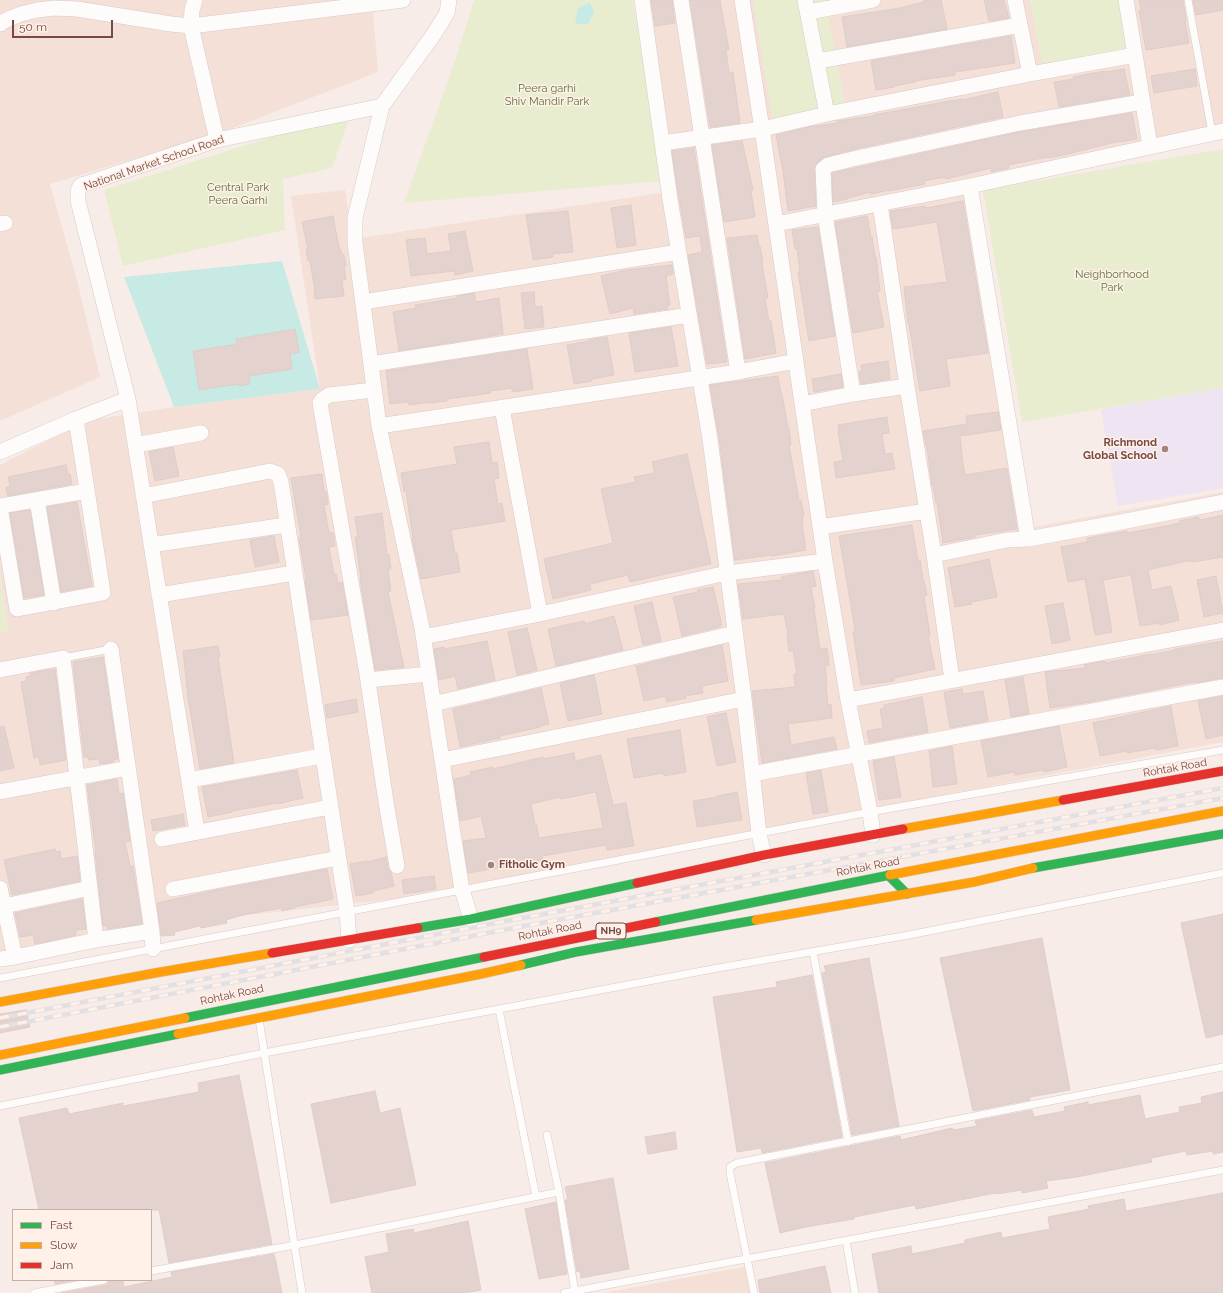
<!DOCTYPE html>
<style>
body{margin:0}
#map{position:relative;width:1223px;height:1293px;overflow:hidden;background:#f7ece7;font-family:Raleway,sans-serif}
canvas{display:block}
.legend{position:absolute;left:12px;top:1209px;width:140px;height:72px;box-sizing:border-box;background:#fff0e8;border:1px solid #c9ada7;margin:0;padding:5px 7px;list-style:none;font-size:12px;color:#774945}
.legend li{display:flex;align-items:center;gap:8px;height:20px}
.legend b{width:20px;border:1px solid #c9ada7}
.scale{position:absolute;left:12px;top:20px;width:101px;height:18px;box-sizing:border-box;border:2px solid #774945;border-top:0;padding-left:5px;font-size:12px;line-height:14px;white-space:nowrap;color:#774945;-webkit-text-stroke:3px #fff0e8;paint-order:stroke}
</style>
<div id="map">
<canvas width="1223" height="1293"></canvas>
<ul class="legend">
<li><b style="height:5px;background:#30b455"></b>Fast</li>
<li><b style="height:5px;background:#ff9f0a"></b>Slow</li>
<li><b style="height:5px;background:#e5322d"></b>Jam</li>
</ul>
<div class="scale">50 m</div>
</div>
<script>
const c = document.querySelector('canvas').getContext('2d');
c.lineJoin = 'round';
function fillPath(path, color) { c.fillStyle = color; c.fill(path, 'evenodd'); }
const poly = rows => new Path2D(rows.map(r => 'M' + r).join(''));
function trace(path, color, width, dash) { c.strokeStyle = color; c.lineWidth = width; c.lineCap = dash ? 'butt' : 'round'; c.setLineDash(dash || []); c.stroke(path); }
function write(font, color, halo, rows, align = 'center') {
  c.font = font + ' Raleway,sans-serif'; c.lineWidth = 3; c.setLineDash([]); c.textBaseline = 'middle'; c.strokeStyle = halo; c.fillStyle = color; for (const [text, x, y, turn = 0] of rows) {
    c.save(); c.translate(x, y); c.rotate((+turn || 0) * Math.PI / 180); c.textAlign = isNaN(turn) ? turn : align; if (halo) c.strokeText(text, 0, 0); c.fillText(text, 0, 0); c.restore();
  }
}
fillPath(poly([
 [0,0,402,0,373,13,378,72,220,133,50,184,78,284,100,377,0,421],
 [638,0,1223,0,1223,136,976,187,1023,529,1223,492,1223,742,394,899,165,924,0,957,0,632,8,629,0,575,0,465,85,421,174,407,320,389,291,196,345,190,352,239,667,192],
 [749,1266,754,1293,603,1293]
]), '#f5e0d8');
fillPath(poly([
 [1223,388,1223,488,1118,506,1101,409]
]), '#efe4f1');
fillPath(poly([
 [474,0,633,0,662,181,404,203,456,58],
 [753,0,825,0,847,115,774,127],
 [1030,0,1130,0,1140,60,1045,80],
 [351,112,332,168,283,179,285,230,123,266,104,190],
 [1223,149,1223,388,1022,422,983,190],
 [0,575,8,630,0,632]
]), '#e9edd0');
fillPath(poly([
 [590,2,594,13,588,24,575,24,578,8],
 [282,261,320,389,174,407,124,277]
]), '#c7eae4');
const building = poly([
 [651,0,672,0,675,23,655,26,651,0],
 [690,0,720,0,729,50,726,50,729,73,733,72,740,123,710,127,690,0],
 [924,0,941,0,947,29,847,47,842,17,900,8,924,2,924,0],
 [984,0,1004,0,1009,18,989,21,984,0],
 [1139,0,1183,0,1186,21,1185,21,1189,43,1146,50,1139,11,1141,10,1139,0],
 [1193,0,1223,0,1223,10,1196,15,1193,0],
 [1011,36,1015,63,955,72,955,75,915,81,915,82,894,86,894,87,876,90,871,61,1011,36],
 [1124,69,1130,95,1059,107,1054,82,1074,79,1073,77,1088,74,1106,71,1106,72,1124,69],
 [1195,69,1197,86,1154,93,1151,76,1195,69],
 [998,92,1003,117,855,149,823,158,815,165,814,169,816,206,788,211,783,171,776,135,809,127,838,123,837,121,873,116,873,115,944,102,962,99,962,100,998,92],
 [1132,113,1137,139,1121,142,1121,141,1100,146,1064,155,1048,158,1048,157,1008,165,1009,168,991,172,991,168,946,179,946,177,924,181,925,184,889,191,889,190,871,194,870,192,848,198,848,199,833,202,832,173,1019,132,1132,113],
 [742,141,753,190,751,191,755,217,724,222,712,145,742,141],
 [694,148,727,362,707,364,688,255,702,252,700,236,686,238,679,198,672,151,694,148],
 [963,201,988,353,946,359,950,386,920,391,909,324,908,324,904,287,947,282,937,222,893,229,890,211,925,206,926,208,963,201],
 [631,205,636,245,617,248,611,208,631,205],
 [568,211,573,252,552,254,553,257,533,260,526,215,568,211],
 [333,216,338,242,342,255,344,255,346,266,344,266,346,279,342,280,344,296,315,299,314,285,310,261,308,261,306,249,308,249,302,222,333,216],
 [867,216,871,237,872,237,875,257,876,257,880,291,877,291,884,327,853,333,835,222,867,216],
 [818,227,835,336,809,341,798,272,800,272,797,249,795,249,792,230,818,227],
 [465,231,473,271,455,275,454,271,411,276,406,240,425,238,427,254,451,251,448,234,465,231],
 [757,235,759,246,760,246,763,263,762,263,768,298,765,298,769,321,771,321,776,353,745,359,727,238,757,235],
 [672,265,673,274,666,276,670,305,667,306,668,309,634,314,633,308,610,314,601,276,626,270,672,265],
 [534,292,535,307,542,306,544,327,525,329,521,293,534,292],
 [474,293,476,302,499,298,503,334,399,351,393,312,416,308,415,305,458,298,457,296,474,293],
 [671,327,678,366,635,372,629,333,671,327],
 [295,329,299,352,290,354,292,369,249,376,250,384,239,386,239,384,199,390,193,351,237,344,236,339,295,329],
 [607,337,614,375,592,379,592,381,574,384,567,345,589,341,588,340,607,337],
 [527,349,533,389,512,392,512,388,491,391,491,393,447,399,447,401,430,403,430,402,409,405,408,402,390,404,386,371,527,349],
 [888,361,890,379,861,384,859,372,862,371,861,365,888,361],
 [841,374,843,387,814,392,812,379,841,374],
 [778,376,781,394,782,394,788,428,789,428,791,445,789,445,799,500,801,500,804,516,802,516,803,524,802,524,806,550,772,556,771,555,735,560,719,438,710,385,778,376],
 [998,412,1001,430,960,436,963,464,965,475,1007,468,1017,529,975,535,975,537,943,543,937,502,936,503,933,486,932,486,927,446,926,446,923,431,967,424,966,416,998,412],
 [887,417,889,433,882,434,885,454,892,453,895,469,836,478,834,462,843,461,838,431,839,431,838,425,887,417],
 [489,442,492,463,497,462,499,478,494,479,498,504,502,503,505,521,451,530,455,554,457,553,460,572,421,579,412,538,413,538,406,491,404,492,401,473,457,464,454,447,489,442],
 [173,447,179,476,155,481,149,452,173,447],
 [687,454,711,564,630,582,628,575,590,584,591,590,553,599,544,559,613,543,601,489,636,482,634,477,655,473,652,462,687,454],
 [66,465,68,474,70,474,72,484,8,496,6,488,10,487,8,477,66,465],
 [322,474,324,492,326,491,328,504,324,505,329,533,333,533,335,546,329,547,334,575,336,574,338,583,342,582,348,615,311,620,305,579,306,579,299,538,301,537,291,478,322,474],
 [77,502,92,586,61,592,47,507,77,502],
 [30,510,44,595,24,598,10,513,30,510],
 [382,513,387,555,389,554,391,569,388,570,391,591,388,592,404,667,375,670,360,579,361,579,355,537,358,537,355,517,382,513],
 [1223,515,1223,557,1193,562,1193,561,1187,561,1148,570,1152,590,1171,586,1179,620,1160,625,1160,623,1140,626,1131,575,1103,580,1112,632,1095,635,1085,579,1068,582,1061,547,1087,542,1087,538,1127,531,1127,533,1161,527,1180,523,1179,521,1199,517,1199,520,1223,515],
 [912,525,918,561,920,560,923,580,924,580,927,595,924,596,930,635,928,635,935,669,894,678,894,681,861,685,853,632,855,631,852,612,839,536,912,525],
 [274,536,279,562,255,567,250,540,274,536],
 [989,559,997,597,971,602,972,604,955,607,948,568,989,559],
 [813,571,816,586,811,587,815,608,814,609,820,649,827,648,829,665,825,666,827,684,826,684,828,705,831,704,832,718,788,724,791,745,834,737,837,749,762,763,752,691,795,687,794,674,797,673,793,651,789,651,787,635,788,635,784,614,743,619,738,584,782,580,781,577,813,571],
 [1216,576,1223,613,1204,617,1197,580,1216,576],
 [713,587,721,621,721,626,719,626,719,627,682,636,673,597,698,592,697,590,713,587],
 [652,602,661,641,643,645,634,606,652,602],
 [1063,603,1070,640,1052,644,1045,606,1063,603],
 [614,616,623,650,556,666,548,629,584,621,585,624,614,616],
 [527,628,537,670,517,675,508,632,527,628],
 [487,641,495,680,458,689,455,676,439,680,434,649,444,647,445,649,487,641],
 [1223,641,1223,678,1195,683,1194,682,1091,702,1050,708,1045,672,1085,668,1084,665,1105,661,1105,663,1151,654,1151,655,1175,650,1175,649,1223,641],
 [722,645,728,681,702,686,703,693,685,696,686,698,667,702,665,696,644,701,636,666,722,645],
 [218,646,220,657,218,657,234,763,200,769,188,698,183,651,218,646],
 [103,657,118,759,113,760,113,762,100,764,99,759,89,760,88,757,84,757,73,662,103,657],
 [55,669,66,760,40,765,39,757,34,758,21,682,27,681,26,677,30,676,30,673,55,669],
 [594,675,602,714,568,721,560,683,594,675],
 [1023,677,1029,714,1011,717,1005,680,1023,677],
 [541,688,549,724,540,726,540,727,500,736,500,738,460,747,453,709,541,688],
 [962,689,963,694,983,691,988,721,950,728,944,692,962,689],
 [1223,696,1223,735,1206,739,1198,701,1223,696],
 [922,697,928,732,869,743,867,731,883,728,880,709,884,708,884,705,922,697],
 [356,699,358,712,327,718,325,705,356,699],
 [1171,706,1178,746,1156,750,1155,748,1127,753,1127,751,1100,756,1093,723,1171,706],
 [726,713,736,762,717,766,707,717,726,713],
 [4,726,14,768,0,771,0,727,4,726],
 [1059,726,1067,767,1044,772,1043,770,1015,775,1014,772,988,777,981,741,1059,726],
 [680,730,686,772,664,776,664,773,634,778,627,739,680,730],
 [952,746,957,784,933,787,929,751,952,746],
 [574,753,575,761,601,755,613,805,626,803,634,846,607,850,606,845,542,856,543,860,468,873,463,841,486,838,481,816,460,821,454,779,471,775,470,772,493,767,493,769,543,757,543,759,574,753],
 [596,792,603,828,539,838,536,824,535,825,531,804,560,797,561,799,596,792],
 [894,757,901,797,879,800,873,761,894,757],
 [297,770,303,798,277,804,277,803,232,811,232,812,208,817,202,787,297,770],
 [821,770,828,812,813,814,806,773,821,770],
 [117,779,119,794,123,793,130,841,125,842,130,866,133,866,142,924,107,929,107,925,103,926,95,852,96,852,87,785,117,779],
 [737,792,742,820,697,827,693,801,717,797,717,796,737,792],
 [183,814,185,825,153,831,151,820,183,814],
 [55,849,55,852,60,851,61,859,77,856,80,881,12,895,4,860,55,849],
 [386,857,388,868,391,872,394,886,373,891,373,893,356,896,350,864,367,861,367,862,386,857],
 [327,869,333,899,295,907,295,908,282,911,281,908,243,915,226,920,227,923,201,928,200,926,174,932,175,935,161,936,157,903,216,890,327,869],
 [434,876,436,889,404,894,402,880,434,876],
 [82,899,86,929,76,930,76,935,35,944,33,935,20,937,15,913,82,899],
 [1223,914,1223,1034,1206,1038,1181,923,1223,914],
 [1042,938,1070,1090,1030,1097,1030,1100,973,1111,940,958,1042,938],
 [869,958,899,1126,852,1135,822,973,826,972,824,966,869,958],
 [812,975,842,1137,762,1153,761,1148,737,1152,713,997,777,987,776,982,812,975],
 [26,1010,30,1027,0,1033,0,1014,26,1010],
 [239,1075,272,1244,169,1263,159,1210,39,1210,19,1118,67,1108,69,1114,123,1103,123,1106,199,1092,198,1083,239,1075],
 [375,1091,380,1113,400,1108,416,1185,331,1203,311,1104,375,1091],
 [1223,1092,1223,1152,1213,1154,1213,1151,1187,1155,1186,1151,1151,1158,1152,1162,1077,1177,1046,1181,1048,1188,1022,1193,1022,1190,996,1194,995,1193,916,1209,915,1205,854,1217,854,1219,806,1227,780,1233,765,1163,900,1136,901,1140,952,1128,953,1130,977,1126,975,1121,1032,1110,1034,1117,1065,1111,1064,1107,1088,1102,1088,1105,1140,1095,1145,1119,1180,1112,1179,1107,1202,1103,1201,1097,1223,1092],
 [675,1132,677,1149,648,1154,645,1137,675,1132],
 [613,1178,629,1269,581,1278,580,1271,577,1272,565,1200,568,1200,565,1187,613,1178],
 [1223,1193,1223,1293,879,1293,872,1254,911,1246,912,1254,965,1243,965,1240,1001,1232,1002,1238,1050,1229,1048,1217,1089,1209,1088,1206,1124,1199,1126,1211,1223,1193],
 [556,1202,567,1274,539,1279,525,1209,556,1202],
 [468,1221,481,1290,464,1293,372,1293,365,1257,389,1252,386,1234,413,1229,414,1233,468,1221],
 [274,1254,274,1257,275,1257,282,1293,61,1293,105,1285,108,1284,109,1280,123,1280,124,1287,172,1277,171,1272,274,1254],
 [825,1266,831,1293,760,1293,758,1280,825,1266],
 [54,1280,77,1280,55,1284,54,1280]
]);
fillPath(building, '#e4d2ce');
trace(building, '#e0cdc9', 1);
const lane = poly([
 [1188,0,1212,133],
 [63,658,111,649],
 [813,952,848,1142],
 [0,978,870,812,1223,750],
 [499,1009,536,1197],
 [259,1019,302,1293],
 [0,1106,264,1053,718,968,909,935,1223,873],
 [547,1135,559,1192,575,1293],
 [846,1240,855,1293],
 [151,1271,295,1245,559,1192],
 [34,1293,104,1280],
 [564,1293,1223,1170],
 [754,1293,730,1173,730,1167,737,1163,1223,1067]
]);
const street = poly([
 [195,0,192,10,191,26,217,140],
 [642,0,670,199,710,439,744,699,759,834,764,855],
 [681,0,738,372],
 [742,0,762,129,825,561,848,700,870,812,873,835],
 [805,0,827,114],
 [1015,0,1030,74],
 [1126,0,1150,146],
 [808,12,873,0],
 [0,24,6,20,21,14,37,10,54,8,77,9,171,24,191,26,403,0],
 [818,61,1020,25],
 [382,106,355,218,355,243,379,426,422,628,453,833,462,890,471,919],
 [662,143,762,129,827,114,1030,74,1135,55],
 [970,186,1028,539],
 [880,204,907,386,934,555,952,680],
 [0,224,5,223],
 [776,224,970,186,1223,131],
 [363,302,679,252],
 [371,364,689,315],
 [374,390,329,395,323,399,320,403,366,668,386,802,397,866],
 [853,394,907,386],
 [802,404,853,394,825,214,823,169,828,165,857,158,1020,123,1142,102],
 [502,408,540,614],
 [379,426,738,372,796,361],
 [135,445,201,433],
 [0,452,76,419,128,399],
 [143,496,270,471,278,474,281,482,347,912,349,940],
 [37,500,54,603],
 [0,506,87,491],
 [0,507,17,609,103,593,76,419],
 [820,527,927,511],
 [151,545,286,525],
 [934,555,1007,540,1028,539,1121,522,1223,502],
 [159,595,294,573],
 [423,637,540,614,727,573,825,561],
 [111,649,152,931,153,949],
 [0,670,63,658,96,940],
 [368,680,429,674],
 [848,700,1223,630],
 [433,704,735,633],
 [442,760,744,699],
 [752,774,1223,687],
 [189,780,322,756],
 [0,792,128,768],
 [197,832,128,399,78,201,78,191,80,186,85,184,217,140,382,106,434,34,447,13,449,0],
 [162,839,330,807],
 [0,888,15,957,96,940,152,931],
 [173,889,338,858],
 [4,906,90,888],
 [0,959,15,957]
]);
const fast = poly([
 [1033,868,1223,834],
 [888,875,907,894],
 [656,922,890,875],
 [418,928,471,919,637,883],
 [521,965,576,952,756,920],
 [185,1018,484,957],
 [0,1070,178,1034]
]);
const slow = poly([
 [903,829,1063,800],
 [890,875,1223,811],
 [756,920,974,882,1033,868],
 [0,1002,155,973,272,953],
 [178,1034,481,974,521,965],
 [0,1055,185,1018]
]);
const jam = poly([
 [1063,800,1223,771],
 [637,883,764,855,903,829],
 [272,953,418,928],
 [484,957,656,922]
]);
trace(lane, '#d8c9c5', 8);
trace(street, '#d8c9c5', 16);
trace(fast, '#d8c7c3', 10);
trace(slow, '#d8c7c3', 10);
trace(jam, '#d8c7c3', 10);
trace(lane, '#fefcfb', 7);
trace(street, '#fefcfb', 15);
trace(fast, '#30b455', 9);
trace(slow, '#ff9f0a', 9);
trace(jam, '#e5322d', 9);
const rail = poly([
 [0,1018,517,919,1223,788],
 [0,1027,519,927,1223,798]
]);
trace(rail, '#e3e0e4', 4.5);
trace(rail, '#fff0e8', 3, [9]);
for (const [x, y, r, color] of [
 [1165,449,4,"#a4827e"],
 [491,865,4,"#a4827e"]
]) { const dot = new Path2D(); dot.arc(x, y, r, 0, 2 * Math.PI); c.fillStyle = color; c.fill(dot); trace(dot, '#fff0e8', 1.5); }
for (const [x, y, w] of [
 [611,931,30]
]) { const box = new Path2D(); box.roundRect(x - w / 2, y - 8, w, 16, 3); c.fillStyle = '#fff0e8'; c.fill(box); trace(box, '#774945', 1); }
write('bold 10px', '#774945', null, [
 ["NH9",611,931]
]);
write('11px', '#587337', '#fff0e8', [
 ["Peera garhi",547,89],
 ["Shiv Mandir Park",547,102],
 ["Central Park",238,188],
 ["Peera Garhi",238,201],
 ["Neighborhood",1112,275],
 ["Park",1112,288]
]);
write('11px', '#774945', '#fff0e8', [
 ["National Market School Road",154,163,-19],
 ["Rohtak Road",1175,768,-10],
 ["Rohtak Road",868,867,-11],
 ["Rohtak Road",550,931,-11],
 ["Rohtak Road",232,995,-12]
]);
write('bold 11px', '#774945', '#fff0e8', [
 ["Richmond",1157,443],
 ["Global School",1157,456],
 ["Fitholic Gym",499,865,"left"]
], 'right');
</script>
